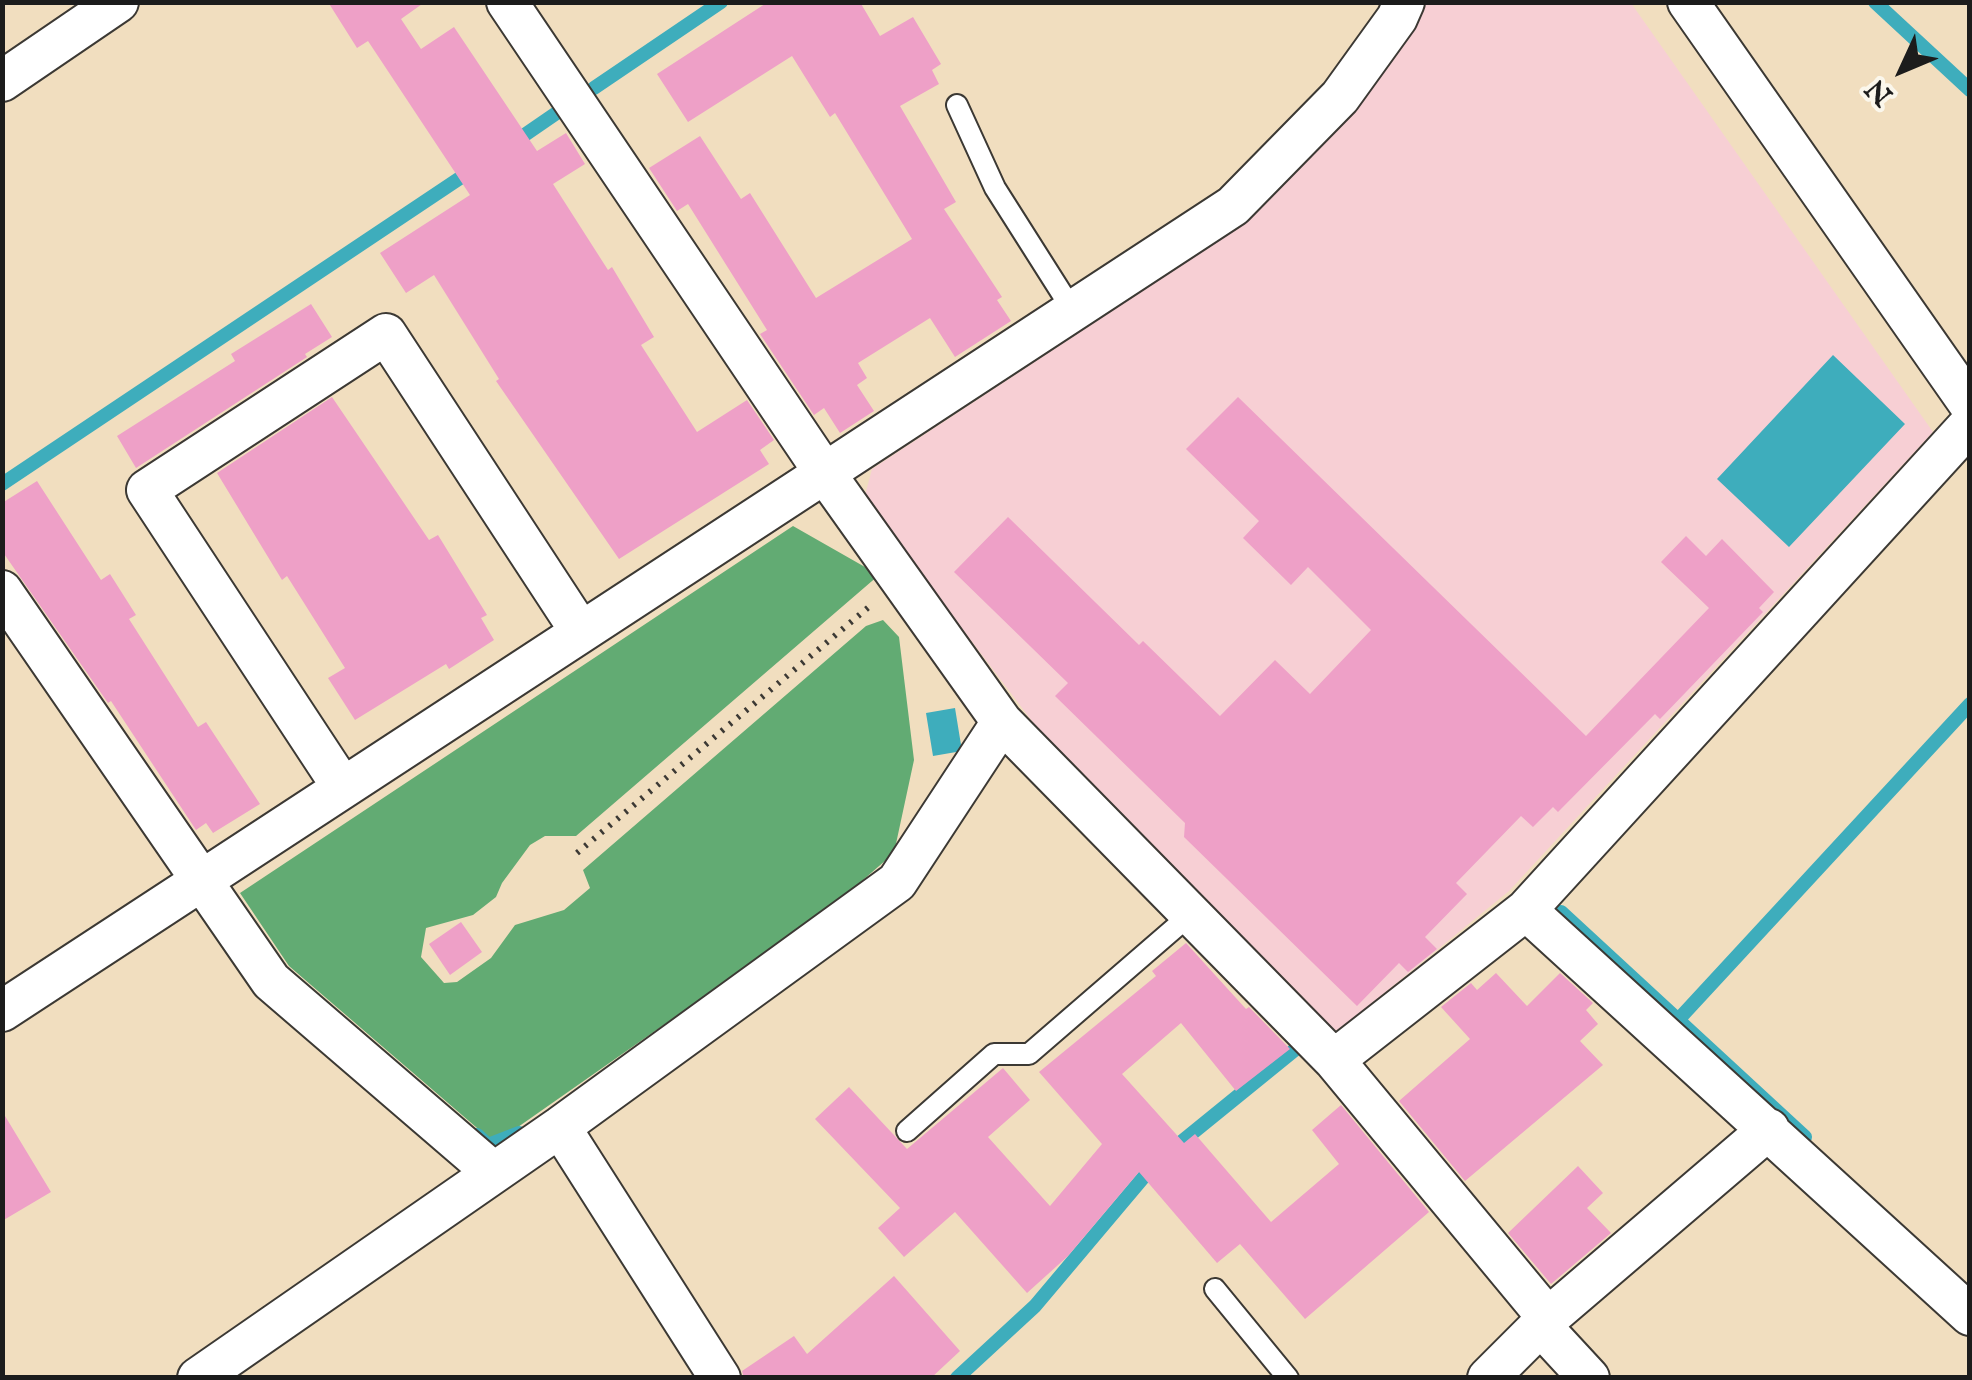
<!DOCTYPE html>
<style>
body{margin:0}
#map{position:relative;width:1972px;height:1380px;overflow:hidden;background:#f1debf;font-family:"IM FELL English",serif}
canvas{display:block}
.frame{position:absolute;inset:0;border:5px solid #1c1c1c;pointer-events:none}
.north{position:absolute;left:1852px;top:20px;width:100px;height:100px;-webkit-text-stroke:8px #fbf7ec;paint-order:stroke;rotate:226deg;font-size:28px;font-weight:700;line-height:40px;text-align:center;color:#1c1c1c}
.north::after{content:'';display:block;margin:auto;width:35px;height:45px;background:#1c1c1c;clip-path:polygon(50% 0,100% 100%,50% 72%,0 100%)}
</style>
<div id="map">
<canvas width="1972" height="1380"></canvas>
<div class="frame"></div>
<div class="north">N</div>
</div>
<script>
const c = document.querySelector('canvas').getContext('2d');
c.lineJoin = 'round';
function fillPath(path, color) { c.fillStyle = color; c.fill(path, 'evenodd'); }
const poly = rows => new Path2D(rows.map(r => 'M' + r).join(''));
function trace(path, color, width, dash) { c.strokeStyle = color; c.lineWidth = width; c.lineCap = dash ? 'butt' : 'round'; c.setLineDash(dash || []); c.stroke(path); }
fillPath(poly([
 [1425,3,1631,3,1933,432,1509,891,1339,1030,1323,1029,1072,774,864,499,872,469,1238,228,1273,195,1380,77,1419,18]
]), '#f7cfd4');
fillPath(poly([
 [793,526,879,575,576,836,545,836,530,845,502,883,496,897,473,915,426,928,421,957,444,983,457,982,491,958,515,925,564,910,590,888,583,870,866,626,883,620,899,637,914,760,894,853,832,907,508,1134,491,1140,289,966,240,893]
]), '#62ab73');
fillPath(poly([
 [1833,355,1905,424,1789,547,1717,479],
 [955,708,962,751,933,756,926,713]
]), '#3eadbc');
trace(poly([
 [1875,2,1970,90],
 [594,88,721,2],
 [510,145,558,112],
 [2,484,472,170],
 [1561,912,1805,1137],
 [1678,1020,1970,704],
 [477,1135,488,1145,519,1133],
 [1169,1152,1297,1048],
 [957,1378,1035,1306,1153,1166]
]), '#3eadbc', 14);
fillPath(poly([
 [328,2,425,2,401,19,421,49,454,27,537,151,566,133,585,164,553,184,608,270,612,267,654,337,641,345,697,432,747,400,774,440,760,450,769,464,619,559,496,381,499,379,434,275,406,293,380,253,470,195,368,41,357,48],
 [768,2,860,2,880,36,913,17,941,64,932,70,939,84,900,106,956,202,944,209,1002,297,997,300,1011,321,955,357,930,318,858,363,867,378,857,385,874,411,840,433,824,408,814,415,760,334,767,330,688,204,677,211,649,168,700,136,741,199,750,193,816,298,912,239,835,113,830,117,792,56,688,122,657,74],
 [311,304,332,337,305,354,307,357,136,468,117,436,235,361,231,354],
 [332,397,429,540,438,535,487,615,481,618,494,640,449,669,446,664,355,720,328,678,345,668,287,576,282,580,217,473],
 [1238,397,1586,736,1709,608,1661,562,1686,536,1706,556,1722,539,1774,592,1759,608,1763,612,1660,719,1655,714,1558,812,1553,807,1533,827,1521,816,1456,883,1467,894,1425,937,1437,949,1408,972,1399,963,1357,1006,1184,837,1185,823,1055,696,1068,683,954,572,1008,517,1139,645,1143,641,1220,716,1275,660,1310,694,1371,630,1308,567,1291,585,1243,538,1259,521,1186,449],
 [37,481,101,580,110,574,136,615,129,619,198,727,206,722,260,804,213,833,206,823,196,830,111,701,108,703,2,551,2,503],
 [461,922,482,952,450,975,429,944],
 [1186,943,1246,1009,1249,1007,1290,1049,1236,1091,1181,1023,1122,1074,1184,1143,1195,1134,1271,1222,1339,1164,1312,1130,1341,1105,1429,1212,1305,1319,1240,1244,1217,1263,1139,1172,1068,1256,1027,1293,955,1212,904,1257,878,1228,900,1208,815,1119,849,1087,907,1149,1003,1068,1030,1100,988,1137,1050,1206,1102,1144,1039,1072,1156,976,1152,971],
 [1496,973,1527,1006,1560,973,1593,1003,1586,1010,1598,1024,1580,1041,1603,1065,1465,1181,1399,1101,1470,1039,1441,1007,1471,983,1477,990],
 [2,1111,51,1192,2,1221],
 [1578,1166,1603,1193,1587,1208,1611,1233,1551,1284,1508,1233],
 [894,1276,960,1351,931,1378,744,1378,742,1371,794,1336,807,1354]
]), '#eea0c7');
const service = poly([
 [957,105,995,188,1073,311],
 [907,1131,994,1054,1029,1054,1191,914],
 [1215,1289,1288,1378]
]);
const minor = poly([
 [507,2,824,472,1002,722,1334,1060,1548,1318],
 [1688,2,1970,405],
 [2,81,118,2],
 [2,591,271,981,493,1172],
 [343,788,147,490,386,334,581,632],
 [1526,910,1970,1315],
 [2,1011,1233,206,1340,97,1397,18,1404,2],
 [1334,1060,1526,910,1970,424],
 [560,1127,720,1378],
 [1540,1325,1589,1378],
 [198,1378,560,1127,897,882,1002,722],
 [1488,1378,1548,1318,1769,1129]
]);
trace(service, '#3c3934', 24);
trace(minor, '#3c3934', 44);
trace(poly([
 [577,853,870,606]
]), '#3c3934', 6, [2.5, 8]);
trace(service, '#fff', 20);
trace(minor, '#fff', 40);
</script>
